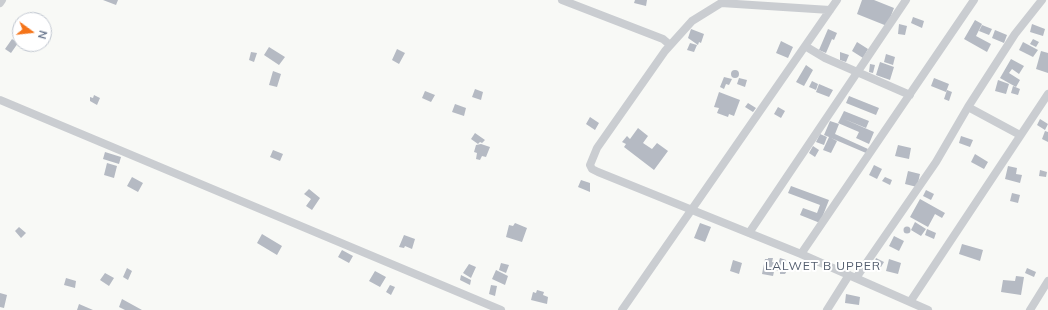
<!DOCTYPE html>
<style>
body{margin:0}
#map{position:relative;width:1048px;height:310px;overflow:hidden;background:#f8f9f6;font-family:Mulish,sans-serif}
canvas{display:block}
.north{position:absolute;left:12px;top:12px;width:40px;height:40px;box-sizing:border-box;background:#fff;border:1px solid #c1c7d0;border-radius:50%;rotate:105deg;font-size:11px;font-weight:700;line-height:16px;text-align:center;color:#64728a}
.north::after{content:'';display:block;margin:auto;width:14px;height:18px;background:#f57419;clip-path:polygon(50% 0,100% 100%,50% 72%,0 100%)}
</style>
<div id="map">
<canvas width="1048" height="310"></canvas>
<div class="north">N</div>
</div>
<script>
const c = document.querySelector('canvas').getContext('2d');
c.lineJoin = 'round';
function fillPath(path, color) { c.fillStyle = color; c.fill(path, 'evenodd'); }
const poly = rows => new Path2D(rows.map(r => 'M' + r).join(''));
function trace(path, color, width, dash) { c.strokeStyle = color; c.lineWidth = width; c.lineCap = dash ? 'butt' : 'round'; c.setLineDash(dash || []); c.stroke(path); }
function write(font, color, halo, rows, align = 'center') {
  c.font = font + ' Mulish,sans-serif'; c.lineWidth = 4; c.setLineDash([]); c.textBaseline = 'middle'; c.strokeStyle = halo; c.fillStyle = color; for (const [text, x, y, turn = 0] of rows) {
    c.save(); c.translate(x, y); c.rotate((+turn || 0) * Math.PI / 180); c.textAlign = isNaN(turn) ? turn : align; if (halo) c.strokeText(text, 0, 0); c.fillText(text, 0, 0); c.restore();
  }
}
fillPath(poly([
 [103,0,118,0,116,5],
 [635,0,647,0,646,6,634,3],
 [862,0,874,0,894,8,887,26,857,14],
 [913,17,924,21,922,28,911,23],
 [975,20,982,24,976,36,991,44,987,52,964,39],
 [899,24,907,26,905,35,898,34],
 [1032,24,1045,29,1043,36,1030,32],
 [982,25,992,29,989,35,979,31],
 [691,29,704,34,701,43,699,42,698,45,688,38],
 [828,29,837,33,834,40,832,39,826,53,819,50],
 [995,30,1007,35,1004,43,992,38],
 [12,39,18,43,11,53,5,49],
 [1033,39,1039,42,1036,47,1030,44],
 [781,41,793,47,788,58,776,53],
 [857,42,868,49,863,58,852,51],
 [1023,42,1038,50,1033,57,1019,50],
 [690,43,697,45,694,52,687,50],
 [269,47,285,57,279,65,264,55],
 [397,49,405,53,399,64,392,60],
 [1041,51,1048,53,1048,73,1036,69],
 [251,52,257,53,254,62,249,60],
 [840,52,849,55,846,62,840,60],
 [886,54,895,57,893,65,884,62],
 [1011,59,1024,66,1019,74,1012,69,1009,73,1020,80,1016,87,1000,78],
 [880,62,894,67,890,80,876,75],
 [870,64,875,65,873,73,869,72],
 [806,65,813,70,804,86,796,82],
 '731 74a4 4 0 1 1 8 0a4 4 0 1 1-8 0Z',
 [273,71,281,74,277,87,269,85],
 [724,77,732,79,729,85,726,84,724,89,720,87],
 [739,78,747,80,745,87,737,84],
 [934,78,949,84,946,92,931,86],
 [998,80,1009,84,1006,94,995,91],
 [812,81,818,84,816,90,809,87],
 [819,84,833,90,829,97,816,92],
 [1013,86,1020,89,1018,95,1011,93],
 [475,89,483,92,481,100,472,97],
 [947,90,952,92,949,101,944,99],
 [425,91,435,95,431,102,422,98],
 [719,92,740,100,734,116,729,114,728,117,717,113,719,108,714,107],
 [94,95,100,98,97,105,90,101,90,97,93,98],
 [849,96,879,108,876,115,846,103],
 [748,103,756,108,753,112,745,107],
 [455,104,466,108,464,116,452,112],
 [778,107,785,111,781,118,774,114],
 [844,111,869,121,866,128,844,119,874,132,869,144,856,138,859,132,838,123],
 [590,117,599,123,595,130,586,124],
 [1040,119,1048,124,1045,130,1037,125],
 [830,121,839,124,835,134,868,149,866,153,831,138,837,141,831,153,823,150,829,137,824,135],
 [638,128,648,136,643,143,652,149,657,143,668,151,654,170,624,147,626,144,622,142,627,136,630,139],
 [1045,131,1048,132,1048,142,1042,139],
 [475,133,485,140,482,143,480,142,478,144,471,139],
 [820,134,827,137,824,145,816,142],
 [961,136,973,140,970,147,959,143],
 [481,144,490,147,486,157,482,156,480,160,476,159,477,153,474,152,476,145],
 [898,145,911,148,909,159,895,156],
 [813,146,819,150,815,157,809,153],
 [273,150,283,154,280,161,270,157],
 [105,152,121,157,119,164,103,159],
 [975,154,988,162,984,169,971,162],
 [107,163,117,166,114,178,104,175],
 [874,165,882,169,877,179,869,175],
 [1008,166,1017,168,1016,174,1022,175,1020,183,1005,179],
 [1040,170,1047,172,1046,177,1039,176],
 [908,171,920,174,917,187,905,184],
 [132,177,143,183,138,192,127,186],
 [885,177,892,180,890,185,882,181],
 [581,180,590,183,590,192,578,187],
 [791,186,829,200,820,223,800,215,803,208,817,213,820,205,788,193],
 [309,189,320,198,312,210,306,206,311,199,304,194],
 [926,190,934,194,931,200,923,196],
 [1012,193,1020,195,1018,203,1010,201],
 [920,199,945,213,942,218,935,214,928,227,910,217],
 [915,222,926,229,921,236,911,230],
 [515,223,527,228,522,242,506,237,509,225,513,226],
 [700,223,711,227,705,242,694,238],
 '903.5 230a3.5 3.5 0 1 1 7 0a3.5 3.5 0 1 1-7 0Z',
 [19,227,26,233,21,238,15,231],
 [927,229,936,233,934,239,925,235],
 [262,234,282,246,277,255,257,243],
 [404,235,415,239,412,249,405,246,404,248,399,247],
 [894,236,904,241,899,251,889,246],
 [962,244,983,250,980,261,959,254],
 [342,250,353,256,349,263,338,257],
 [768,258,773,258,772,262,776,263,773,276,762,274,765,259,768,259],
 [780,258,786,260,784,268,788,269,785,274,780,274,780,271,776,270],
 [876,258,884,262,881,267,874,264],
 [889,259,901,263,898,274,886,271],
 [733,260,742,263,739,274,730,271],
 [501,263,509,265,506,273,499,270],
 [469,264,476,267,471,278,463,273],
 [127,268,132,271,128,280,123,277],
 [1027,268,1036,272,1034,277,1025,273],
 [496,270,508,276,505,285,492,279],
 [375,271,386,277,380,287,369,281],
 [105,273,114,278,109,286,100,280],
 [461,275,471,280,470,285,460,280],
 [1016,276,1024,277,1021,295,1001,292,1003,280,1015,281],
 [66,278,76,281,75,288,64,285],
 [390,285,395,287,391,295,386,292],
 [491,285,497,286,495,296,489,294],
 [537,290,544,292,543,295,548,297,547,304,531,300,533,292,536,293],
 [0,293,7,295,4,308,0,307],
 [846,294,860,297,859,305,845,303],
 [122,299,142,310,125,310,119,307],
 [79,304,93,310,77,310]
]), '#b5bac3');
trace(poly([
 [562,0,663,39,670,45],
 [0,3,2,0],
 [830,10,721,3,692,21,665,51,597,148,590,165,592,169,598,172,801,254,928,310],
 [805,46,825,58,910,95],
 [0,100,501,310],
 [968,107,1020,135],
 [749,233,906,0],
 [801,254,974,0],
 [856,278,936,162,968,107,1015,34,1042,0],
 [910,302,1048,94],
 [622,310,837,0],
 [827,310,849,275],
 [1030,310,1048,281]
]), '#cacdd1', 8);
c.letterSpacing = '1px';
write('12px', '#535d6e', '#fff', [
 ["LALWET B UPPER",823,266]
]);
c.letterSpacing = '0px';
</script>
